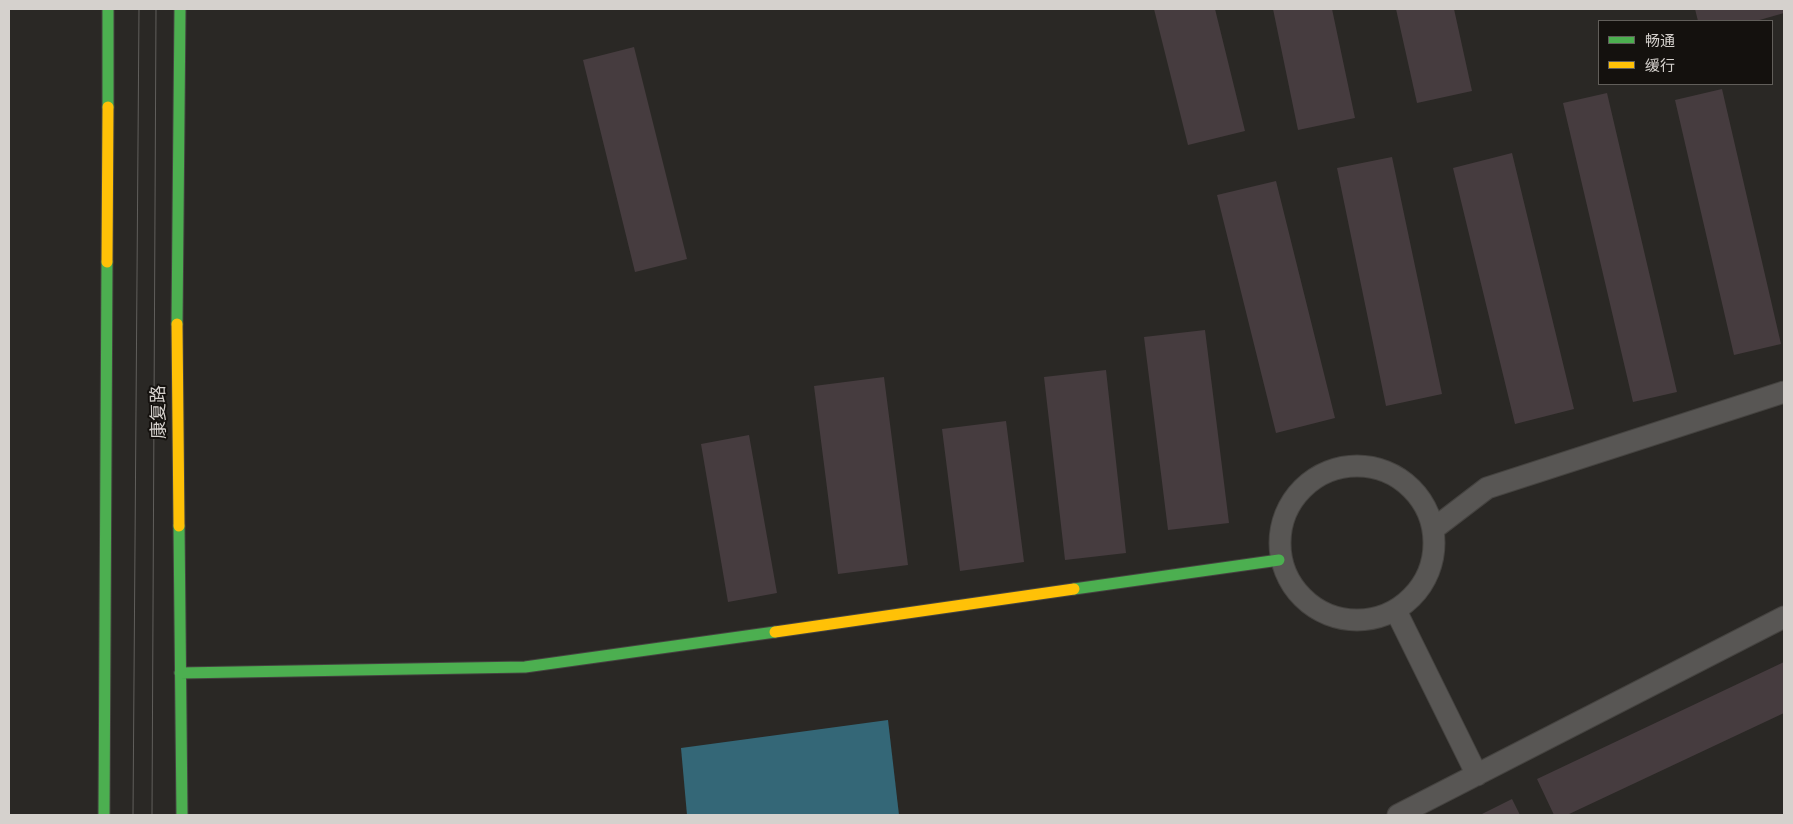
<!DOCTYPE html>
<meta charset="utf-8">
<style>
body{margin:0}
#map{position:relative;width:1793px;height:824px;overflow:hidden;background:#2a2825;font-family:"Nunito Sans","Noto Sans SC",sans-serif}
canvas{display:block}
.frame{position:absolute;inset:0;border:10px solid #d5d1cd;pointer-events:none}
.legend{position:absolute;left:1598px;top:20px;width:175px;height:65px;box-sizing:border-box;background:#14110e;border:1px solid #615e5a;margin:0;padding:6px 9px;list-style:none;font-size:15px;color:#d5d1cd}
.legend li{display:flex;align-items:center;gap:10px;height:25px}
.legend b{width:25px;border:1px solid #615e5a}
</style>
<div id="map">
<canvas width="1793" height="824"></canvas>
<div class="frame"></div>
<ul class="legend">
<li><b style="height:6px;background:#4caf50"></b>畅通</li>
<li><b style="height:6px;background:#ffc107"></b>缓行</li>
</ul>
</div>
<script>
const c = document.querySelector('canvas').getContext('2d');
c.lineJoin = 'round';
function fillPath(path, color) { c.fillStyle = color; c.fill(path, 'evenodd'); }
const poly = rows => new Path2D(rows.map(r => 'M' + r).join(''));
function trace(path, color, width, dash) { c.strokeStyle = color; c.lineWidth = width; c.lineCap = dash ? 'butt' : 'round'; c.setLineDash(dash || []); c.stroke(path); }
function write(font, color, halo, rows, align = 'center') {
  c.font = font + ' "Nunito Sans","Noto Sans SC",sans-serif'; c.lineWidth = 4; c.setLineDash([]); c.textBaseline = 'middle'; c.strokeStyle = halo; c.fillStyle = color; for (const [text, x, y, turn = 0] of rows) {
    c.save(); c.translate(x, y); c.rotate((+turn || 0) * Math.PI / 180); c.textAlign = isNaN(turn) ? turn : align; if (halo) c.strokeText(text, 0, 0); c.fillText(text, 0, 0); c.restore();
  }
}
fillPath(poly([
 [888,720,899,815,687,815,681,748]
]), '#346777');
fillPath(poly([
 [1154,9,1215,9,1245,131,1188,145],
 [1273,9,1332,9,1355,118,1298,130],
 [1396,9,1454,9,1472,91,1417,103],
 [1695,9,1784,9,1784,13,1756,21,1698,21],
 [634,47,687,259,635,272,583,60],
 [1722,89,1781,344,1734,355,1675,100],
 [1607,93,1677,392,1633,402,1563,103],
 [1512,153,1574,409,1515,424,1453,168],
 [1392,157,1442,394,1386,406,1337,168],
 [1276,181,1335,418,1276,433,1217,195],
 [1205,330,1229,523,1168,530,1144,337],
 [1106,370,1126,553,1065,560,1044,377],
 [884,377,908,565,838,574,814,386],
 [1006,421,1024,562,960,571,942,429],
 [749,435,777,593,728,602,701,444],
 [1784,662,1784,713,1567,815,1554,815,1537,779],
 [1512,799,1520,815,1480,815]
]), '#463c3f');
const street = poly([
 '1280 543a77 77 0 1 1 154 0a77 77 0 1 1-154 0Z',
 [1436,527,1487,488,1784,392],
 [1397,613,1477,775],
 [1398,815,1784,617]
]);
const fast = poly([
 [108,107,108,9],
 [177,324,180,9],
 [179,526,182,815],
 [1074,589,1279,560],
 [180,673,525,667,775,632],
 [104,815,107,262]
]);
const slow = poly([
 [107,262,108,107],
 [177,324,179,526],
 [775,632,1074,589]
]);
trace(street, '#454340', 23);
trace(fast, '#454340', 13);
trace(slow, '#454340', 13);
trace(street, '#585654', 21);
trace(fast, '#4caf50', 11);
trace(slow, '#ffc107', 11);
trace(poly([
 [133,815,139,9],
 [152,815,156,9]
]), '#615f5c', 1);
write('18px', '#d5d1cd', '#14110e', [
 ["康复路",160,412,-91]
]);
</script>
